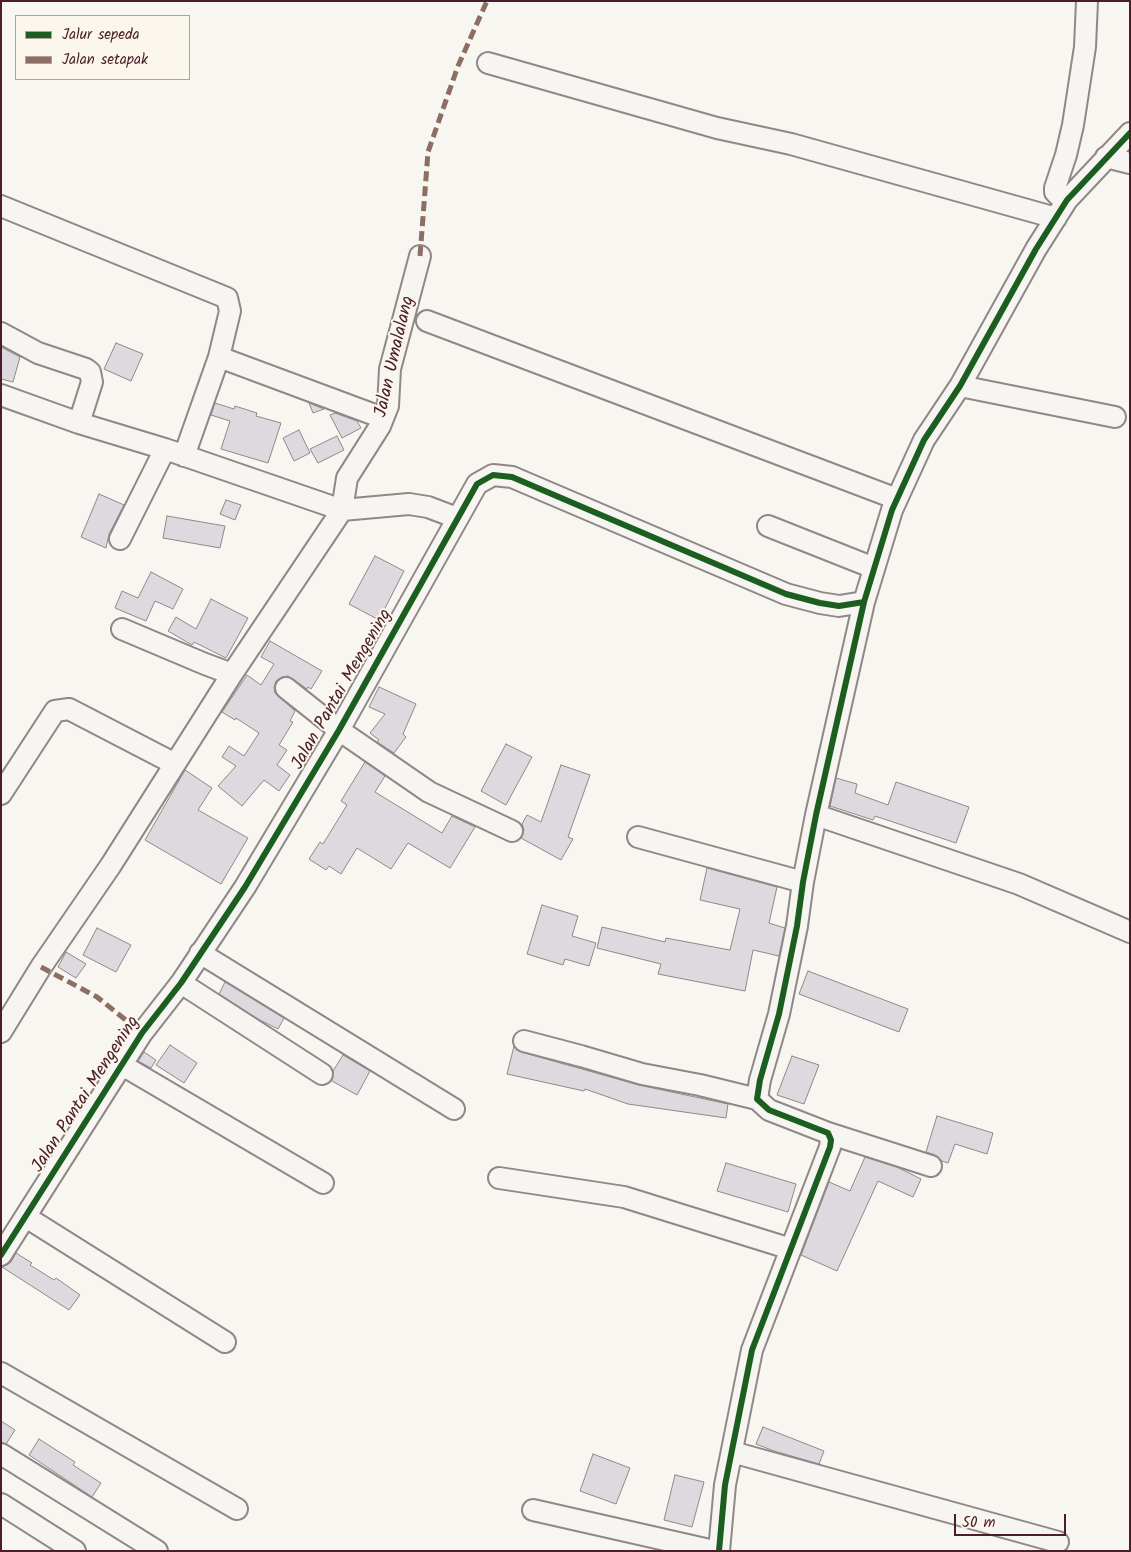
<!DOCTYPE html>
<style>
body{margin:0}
#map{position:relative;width:1131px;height:1552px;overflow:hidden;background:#f8f6f0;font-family:Kalam,sans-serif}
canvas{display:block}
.frame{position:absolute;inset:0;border:2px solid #4a1f2b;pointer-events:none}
.legend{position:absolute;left:15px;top:15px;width:175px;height:65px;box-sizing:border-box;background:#fbf7ec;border:1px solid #b4a19f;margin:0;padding:6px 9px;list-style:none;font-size:15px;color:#4a1f2b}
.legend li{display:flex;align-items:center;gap:10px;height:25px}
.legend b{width:25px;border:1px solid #b4a19f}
.scale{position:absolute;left:954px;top:1514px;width:112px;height:22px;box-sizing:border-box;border:2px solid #4a1f2b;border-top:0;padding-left:6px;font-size:15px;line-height:18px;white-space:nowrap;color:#4a1f2b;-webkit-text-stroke:4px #fbf7ec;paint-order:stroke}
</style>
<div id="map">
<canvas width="1131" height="1552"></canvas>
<div class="frame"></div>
<ul class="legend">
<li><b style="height:6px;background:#1b5e20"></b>Jalur sepeda</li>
<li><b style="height:6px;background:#8d6e63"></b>Jalan setapak</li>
</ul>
<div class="scale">50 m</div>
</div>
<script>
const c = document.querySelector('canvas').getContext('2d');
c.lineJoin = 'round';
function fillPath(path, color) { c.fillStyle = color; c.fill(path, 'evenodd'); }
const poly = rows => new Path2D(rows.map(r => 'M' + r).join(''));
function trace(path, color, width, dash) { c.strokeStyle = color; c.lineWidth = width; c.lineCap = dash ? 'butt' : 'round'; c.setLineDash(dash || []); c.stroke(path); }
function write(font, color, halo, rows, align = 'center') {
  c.font = font + ' Kalam,sans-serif'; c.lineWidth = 4; c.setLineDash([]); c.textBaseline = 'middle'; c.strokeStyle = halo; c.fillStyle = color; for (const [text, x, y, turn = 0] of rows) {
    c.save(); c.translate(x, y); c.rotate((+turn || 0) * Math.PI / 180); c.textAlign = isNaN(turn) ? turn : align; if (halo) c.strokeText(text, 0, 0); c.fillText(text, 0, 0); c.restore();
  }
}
const building = poly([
 [116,343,143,354,131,381,104,369,116,343],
 [1,347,20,357,13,382,1,379,1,347],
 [215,403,234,409,235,406,257,413,256,416,281,423,268,463,221,449,230,421,211,415,215,403],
 [309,403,324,409,313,413,309,403],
 [335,413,357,421,361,428,342,438,330,415,335,413],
 [299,430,310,453,294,461,283,438,299,430],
 [337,436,344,450,318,463,310,449,337,436],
 [99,494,124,505,109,534,106,548,81,537,99,494],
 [226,500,241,505,235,520,220,514,226,500],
 [167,516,225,526,220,548,163,538,167,516],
 [375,556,404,571,379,620,349,604,375,556],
 [151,572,183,589,173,609,155,601,146,621,115,608,122,591,138,598,151,572],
 [211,599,248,618,226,658,194,642,192,645,168,631,176,617,196,629,211,599],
 [270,641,322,671,311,689,308,687,307,689,288,676,282,677,276,681,274,687,275,693,295,711,290,721,293,722,279,745,287,750,277,765,290,775,279,791,264,780,242,806,218,786,236,766,222,757,229,746,244,756,259,733,236,718,235,720,222,712,247,675,261,685,274,664,261,657,270,641],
 [379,687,416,704,403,734,406,737,394,753,377,742,379,740,370,733,385,714,369,707,379,687],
 [506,744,532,757,506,805,481,791,506,744],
 [365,762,385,776,375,792,442,833,452,816,475,827,450,868,408,843,391,869,357,848,341,874,329,866,326,870,309,859,320,842,323,844,347,805,341,801,365,762],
 [561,765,590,775,568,837,573,839,561,860,521,838,524,830,522,824,527,815,541,822,561,765],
 [185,770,212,788,198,810,248,838,221,884,145,840,185,770],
 [836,778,857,784,855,793,888,805,896,782,969,807,956,843,875,816,873,820,830,806,836,778],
 [707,868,777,887,769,923,785,928,779,956,753,950,745,991,658,974,661,964,597,948,602,927,665,942,666,938,730,950,740,909,700,900,707,868],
 [542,905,578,916,572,936,596,943,589,966,565,959,563,965,527,954,542,905],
 [97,928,131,945,116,972,83,955,97,928],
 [66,952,86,964,76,978,58,967,66,952],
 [808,971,908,1009,899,1032,799,994,808,971],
 [225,982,284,1018,278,1029,258,1019,219,994,225,982],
 [170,1045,197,1063,184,1083,156,1065,170,1045],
 [514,1046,521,1052,639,1085,728,1104,726,1118,628,1104,585,1089,584,1091,507,1074,514,1046],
 [144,1052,156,1060,151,1068,138,1061,144,1052],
 [343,1055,370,1071,357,1095,332,1081,333,1071,343,1055],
 [792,1056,819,1065,804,1104,777,1095,792,1056],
 [937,1116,993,1133,987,1154,955,1144,948,1163,942,1161,935,1155,926,1152,937,1116],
 [865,1157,897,1167,921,1179,913,1197,878,1181,837,1271,801,1255,829,1182,850,1191,865,1157],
 [726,1163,796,1184,788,1212,717,1191,726,1163],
 [16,1253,32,1263,30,1265,54,1280,56,1278,80,1295,69,1310,2,1267,11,1262,16,1253],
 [1,1421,15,1430,6,1444,1,1442,1,1421],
 [763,1427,824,1451,819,1464,774,1451,756,1444,763,1427],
 [39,1439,75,1462,73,1465,101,1483,92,1497,29,1455,39,1439],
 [593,1454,630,1468,616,1504,580,1491,593,1454],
 [675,1475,704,1482,692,1527,664,1520,675,1475]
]);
fillPath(building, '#ded8df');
trace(building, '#918787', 1);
const minor = poly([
 [488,63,717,128,791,144,1056,218],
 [1106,157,1130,163],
 [1067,200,1058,195,1055,192,1055,188,1066,155,1073,125,1085,47,1087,1],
 [1,206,227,298,230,311,219,357,184,456],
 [427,321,897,499],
 [1,333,38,353,86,369,90,372,92,382,79,423],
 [219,357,383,418],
 [960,386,1115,417],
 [1,395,79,423,165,449,342,510,409,504,428,507,457,518],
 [768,526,874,568],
 [120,539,165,449],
 [122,629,205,664,232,674],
 [286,688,339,730,429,792,512,831],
 [1,794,55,711,69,709,175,764],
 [816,815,1019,884,1130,932],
 [638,837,803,882],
 [200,953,454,1109],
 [181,983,322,1074],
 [1,1032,41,967,111,865,232,674,342,510,347,478,380,426,388,406,390,369,420,256],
 [524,1041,581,1056,642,1074,700,1085,757,1099],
 [122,1065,323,1183],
 [828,1133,931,1166],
 [499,1178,624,1197,791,1249],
 [26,1217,225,1342],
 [1,1255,142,1033,181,983,245,887,339,730,477,484,493,475,512,477,786,594,820,603,839,606,864,602],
 [1,1373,237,1509],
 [732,1452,1058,1542],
 [1,1454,157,1551],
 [1,1504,75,1551],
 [533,1510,714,1551],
 [719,1551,725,1485,752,1350,830,1147,831,1140,828,1133,769,1110,757,1099,760,1080,779,1014,797,926,803,882,816,815,864,602,892,510,924,440,960,386,1036,249,1067,200,1130,133]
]);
trace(minor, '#918787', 24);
trace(minor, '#f6f5f1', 20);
trace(poly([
 [420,256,428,152,458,66,487,1],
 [41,967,97,997,142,1033]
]), '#8d6e63', 5, [10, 5]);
trace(poly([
 [1,1255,142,1033,181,983,245,887,339,730,477,484,493,475,512,477,786,594,820,603,839,606,864,602],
 [719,1551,725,1485,752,1350,830,1147,831,1140,828,1133,769,1110,757,1099,760,1080,779,1014,797,926,803,882,816,815,864,602,892,510,924,440,960,386,1036,249,1067,200,1130,133]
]), '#1b5e20', 6);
write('18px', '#4a1f2b', '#fbf7ec', [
 ["Jalan Umalalang",396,357,-77],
 ["Jalan Pantai Mengening",343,690,-60],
 ["Jalan Pantai Mengening",87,1095,-57]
]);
</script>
